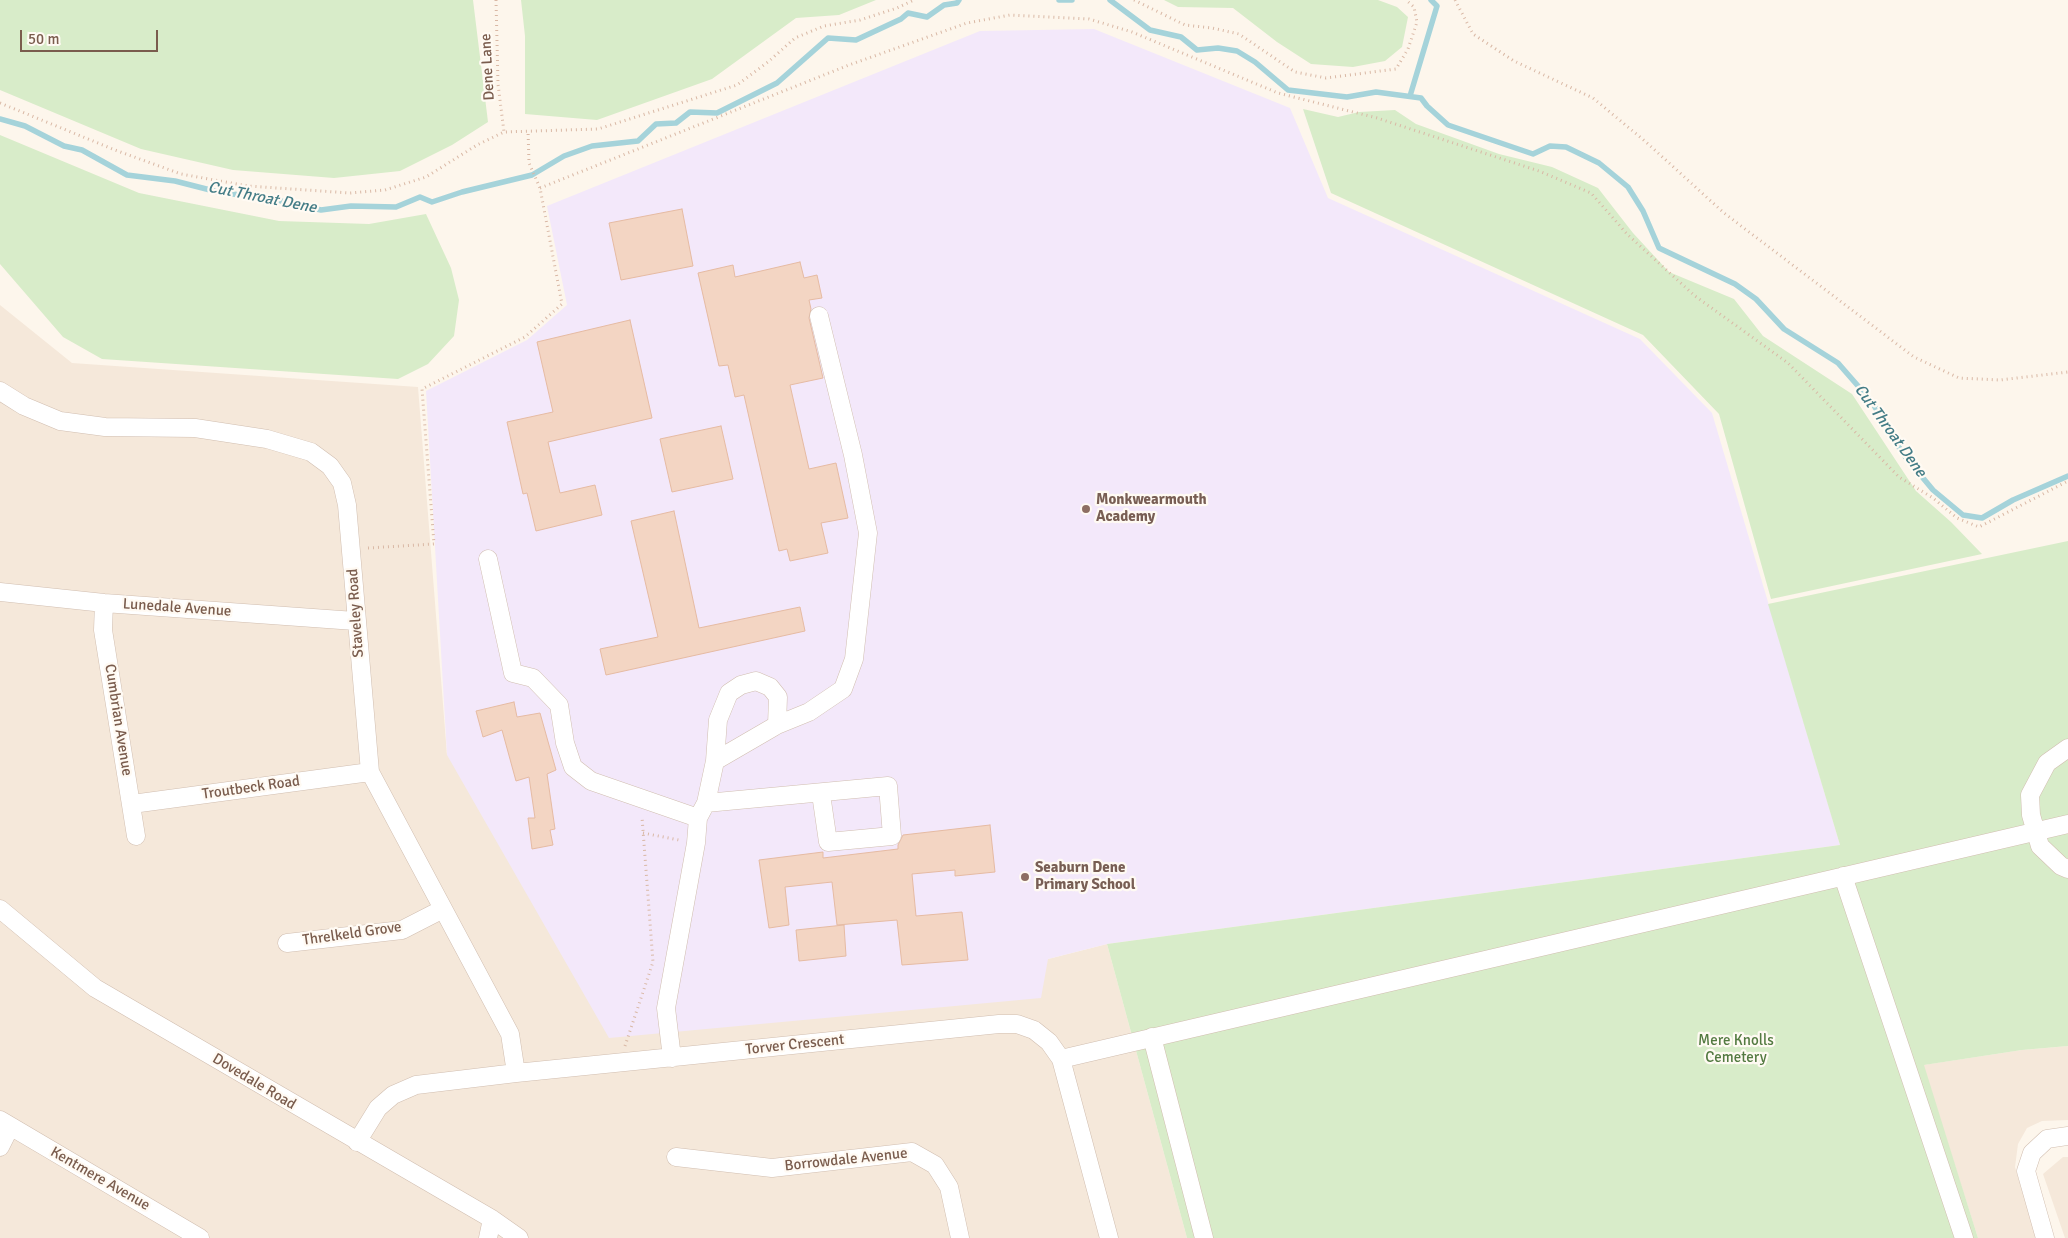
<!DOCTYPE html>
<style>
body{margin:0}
#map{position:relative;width:2068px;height:1238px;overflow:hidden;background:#fdf6ec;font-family:Signika,sans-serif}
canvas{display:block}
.scale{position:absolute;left:20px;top:30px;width:138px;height:22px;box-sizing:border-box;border:2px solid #7a5c4d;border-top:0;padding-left:6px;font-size:15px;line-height:18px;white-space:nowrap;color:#7a5c4d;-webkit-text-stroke:4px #fffaf3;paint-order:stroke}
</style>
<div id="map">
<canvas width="2068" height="1238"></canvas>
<div class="scale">50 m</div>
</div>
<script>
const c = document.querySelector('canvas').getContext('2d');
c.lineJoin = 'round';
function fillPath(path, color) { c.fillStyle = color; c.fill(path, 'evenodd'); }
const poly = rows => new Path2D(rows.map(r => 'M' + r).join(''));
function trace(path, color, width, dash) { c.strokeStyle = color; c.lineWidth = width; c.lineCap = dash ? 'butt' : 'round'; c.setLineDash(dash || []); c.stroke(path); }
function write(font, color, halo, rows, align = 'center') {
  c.font = font + ' Signika,sans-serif'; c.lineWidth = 4.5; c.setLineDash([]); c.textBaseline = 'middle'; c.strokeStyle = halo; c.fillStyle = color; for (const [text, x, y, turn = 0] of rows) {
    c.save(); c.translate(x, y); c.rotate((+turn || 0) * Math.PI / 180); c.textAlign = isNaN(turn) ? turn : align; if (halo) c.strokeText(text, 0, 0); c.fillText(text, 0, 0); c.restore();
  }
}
fillPath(poly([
 [0,305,72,363,418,387,447,755,1048,959,1107,944,1187,1238,0,1238],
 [2068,1046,2068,1120,2042,1121,2027,1128,2018,1144,2015,1167,2037,1238,1978,1238,1923,1065,2022,1050],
 [2063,1157,2068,1157,2068,1238,2065,1238,2043,1174]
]), '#f5e8da');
fillPath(poly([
 [1094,29,1290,108,1328,198,1640,339,1712,413,1840,845,1107,944,1048,959,1041,998,609,1038,447,755,426,391,527,340,567,305,547,206,980,31]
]), '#f3e8fa');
fillPath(poly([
 [0,0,473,0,488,122,452,145,400,171,334,178,233,170,141,149,0,90],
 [521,0,876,0,839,15,796,18,712,79,597,120,525,114,525,36],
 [1164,0,1378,0,1397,7,1408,17,1402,47,1385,61,1353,67,1311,64,1277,42,1233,8,1178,7],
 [1303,109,1338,117,1359,112,1395,110,1416,124,1499,154,1552,167,1598,188,1633,233,1669,272,1734,299,1763,336,1852,394,1916,491,1951,522,1982,554,1771,599,1719,414,1643,335,1331,193],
 [0,135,139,193,279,221,369,224,426,214,451,268,459,300,454,336,428,364,398,379,102,359,63,337,0,264],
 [2068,541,2068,1046,2022,1050,1924,1065,1978,1238,1187,1238,1107,944,1840,845,1768,604]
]), '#d8ecc9');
trace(poly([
 [1059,0,1072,0],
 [1110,0,1150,30,1181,37,1197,50,1218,48,1237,51,1255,62,1288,90,1347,97,1376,92,1421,98,1427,106,1448,125,1533,154,1550,146,1566,147,1599,163,1628,187,1643,211,1659,248,1735,284,1756,299,1784,329,1838,363,1872,402,1903,454,1933,490,1963,515,1982,518,2013,500,2068,476],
 [1410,96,1437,6,1431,0],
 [0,119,25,126,64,146,82,150,127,175,175,181,218,192,277,200,321,210,351,206,396,207,420,197,432,202,462,192,532,175,564,156,592,146,638,141,656,124,676,123,690,112,717,113,777,83,828,38,856,40,901,19,908,13,927,17,944,5,957,3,959,0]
]), '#a5d3da', 5.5);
const building = poly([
 [682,209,693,266,621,280,609,223,682,209],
 [800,262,804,278,817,275,822,298,809,300,811,309,809,318,823,378,790,385,809,469,836,463,848,518,821,523,828,553,790,561,787,549,779,551,744,395,735,397,728,365,719,366,698,273,733,265,735,277,800,262],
 [630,320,652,418,548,442,560,493,595,485,602,515,536,531,527,493,523,494,507,422,553,412,537,342,630,320],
 [721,426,733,479,672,492,660,439,721,426],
 [674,511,699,628,800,607,805,631,606,675,600,649,658,637,631,521,674,511],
 [514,702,517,717,540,713,556,770,547,774,555,829,550,830,553,845,532,849,528,818,535,818,529,777,516,781,502,730,483,737,476,711,514,702],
 [990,825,995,872,955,876,955,870,912,874,916,916,962,912,968,960,902,965,897,920,837,925,832,882,785,887,789,925,769,928,759,860,823,852,823,858,898,849,898,845,903,835,990,825],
 [844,925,846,956,799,961,796,930,844,925]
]);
fillPath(building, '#f3d5c3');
trace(building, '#e6bba3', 1);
const minor = poly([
 [0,391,24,406,60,421,105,427,195,428,267,439,311,452,330,466,342,483,347,505,370,772,510,1034,516,1073],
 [488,559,513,673,533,678,559,705,565,743,573,767,591,781,698,818],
 [0,592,104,603,355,621],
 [104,603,103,630,136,836],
 [2068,748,2047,763,2030,795,2031,815,2040,846,2061,866,2068,869],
 [715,761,777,725,809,712,843,689,854,659,868,533,853,455,819,316],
 [706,803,888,786,892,836,828,842,821,794],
 [132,804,370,772],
 [1843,876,1964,1238],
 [0,909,95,988,492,1219,519,1238],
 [287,943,402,930,443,909],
 [1152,1037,1204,1238],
 [672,1058,666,1008,696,843,698,818,706,803,715,761,718,720,729,693,741,685,756,681,770,687,778,697,777,725],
 [1061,1059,2068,824],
 [0,1120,200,1238],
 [357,1142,378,1108,393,1095,416,1085,516,1073,999,1024,1017,1024,1034,1030,1049,1042,1061,1059,1109,1238],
 [0,1147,10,1127],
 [676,1157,772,1168,912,1152,935,1165,949,1187,960,1238],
 [488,1238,492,1219],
 [2045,1238,2026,1171,2032,1153,2047,1139,2068,1136]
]);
trace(minor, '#d1beb0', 19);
trace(poly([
 [496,0,498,84,504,132],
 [1134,0,1185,25,1212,28,1239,34,1295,72,1326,78,1396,69,1408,49,1417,22,1414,7,1406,0],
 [1455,0,1473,34,1514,61,1593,98,1646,142,1724,213,1914,357,1959,378,2000,380,2068,372],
 [0,103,115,150,181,174,248,186,350,193,385,190,426,177,477,145,504,132,598,129,737,85,768,62,795,38,824,26,860,20,897,8,914,0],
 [540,188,849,65,967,23,1010,15,1089,19,1132,32,1278,93,1377,118,1539,171,1591,193,1628,235,1695,296,1788,363,1899,477,1933,498,1957,518,1979,527,2068,481],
 [368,548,434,544,422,389,525,337,562,304,540,188,529,163,528,130],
 [643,833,679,840],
 [625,1046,653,962,642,817]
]), '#d9b8a5', 3, [1, 4]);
trace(minor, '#fff', 18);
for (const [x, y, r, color] of [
 [1086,509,5,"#8d6e63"],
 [1025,877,5,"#8d6e63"]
]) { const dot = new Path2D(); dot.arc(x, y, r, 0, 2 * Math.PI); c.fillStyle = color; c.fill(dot); trace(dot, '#fffaf3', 2); }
write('15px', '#7a5c4d', '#fffaf3', [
 ["Dene Lane",488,67,-93],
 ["Lunedale Avenue",177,608,4],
 ["Staveley Road",356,613,-94],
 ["Cumbrian Avenue",118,720,81],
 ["Troutbeck Road",251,788,-8],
 ["Threlkeld Grove",352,934,-8],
 ["Torver Crescent",795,1045,-6],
 ["Dovedale Road",254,1082,31],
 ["Borrowdale Avenue",846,1160,-6],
 ["Kentmere Avenue",100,1179,30]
]);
write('bold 15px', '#785e54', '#fffaf3', [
 ["Monkwearmouth",1096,500],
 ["Academy",1096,517],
 ["Seaburn Dene",1035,868],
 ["Primary School",1035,885]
], 'left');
write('15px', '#537a41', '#fffaf3', [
 ["Mere Knolls",1736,1041],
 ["Cemetery",1736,1058]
]);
write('italic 16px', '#437c86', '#fffaf3', [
 ["Cut Throat Dene",262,198,11],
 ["Cut Throat Dene",1890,431,54]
]);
</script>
